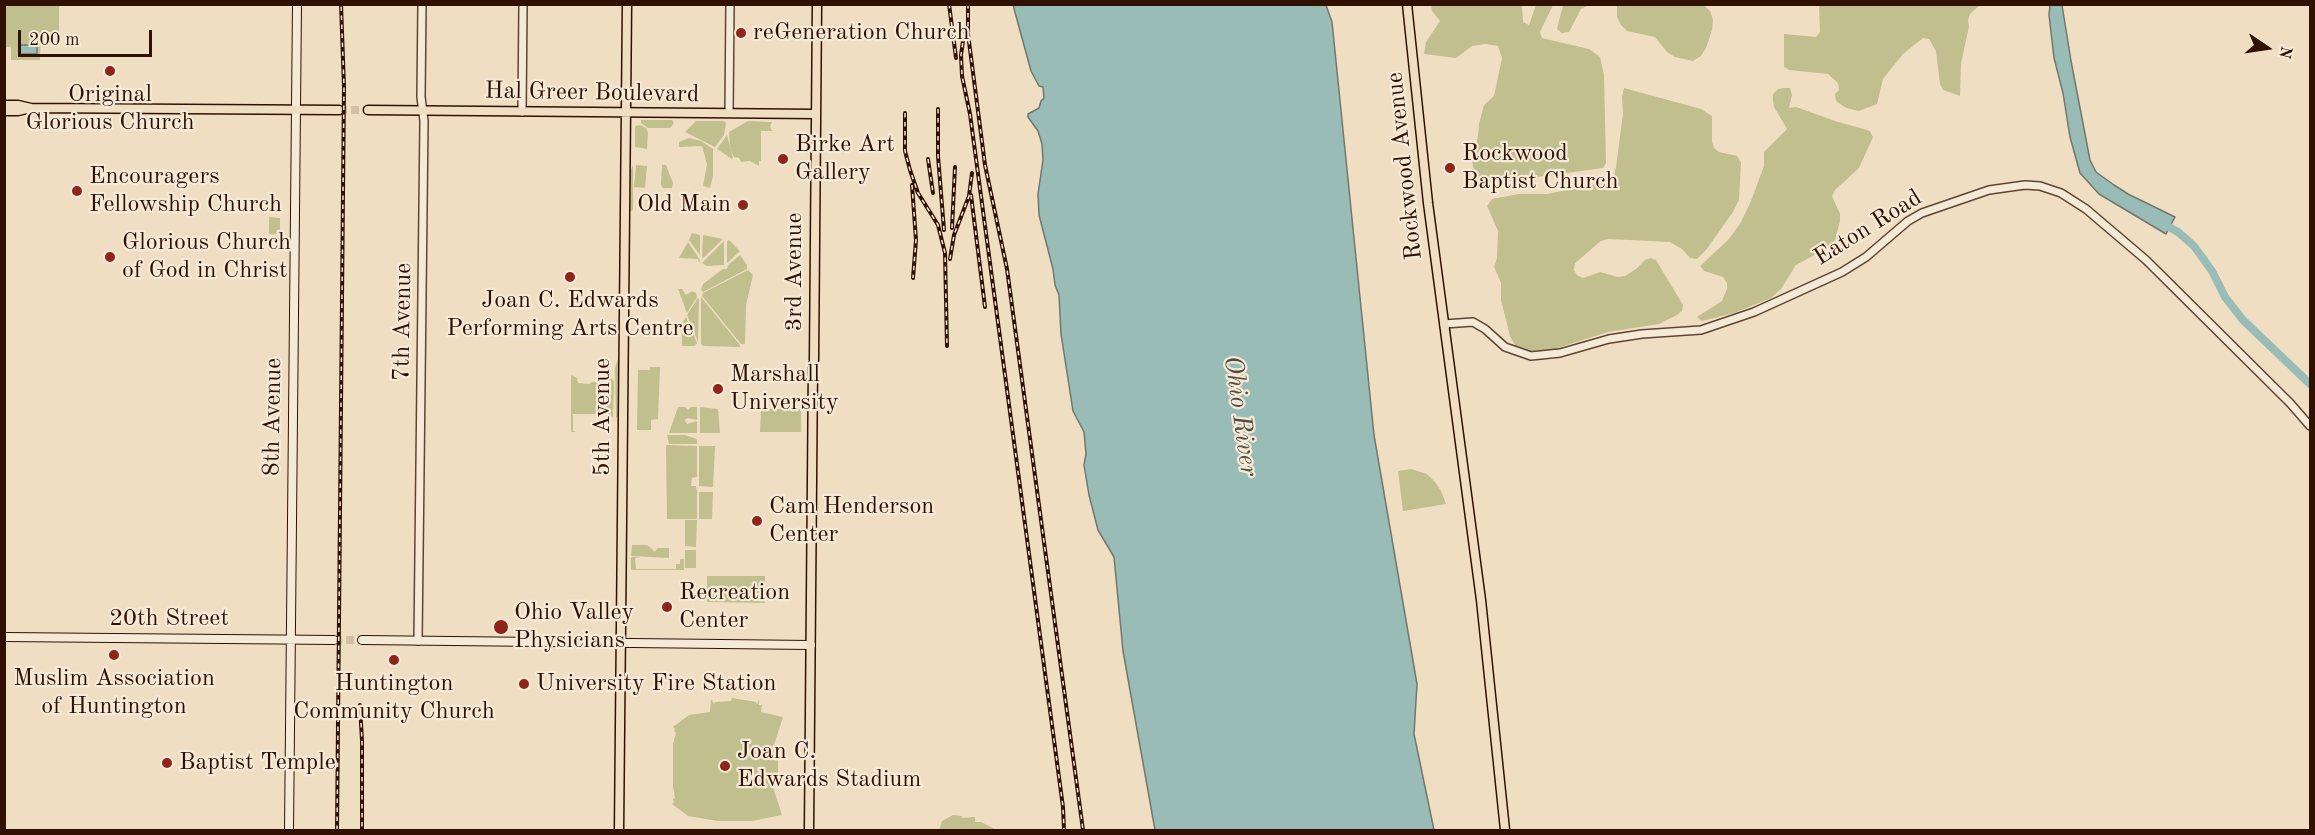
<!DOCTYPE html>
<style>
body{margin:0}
#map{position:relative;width:2315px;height:835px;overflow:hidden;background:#f0dec3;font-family:"Old Standard TT",serif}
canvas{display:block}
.frame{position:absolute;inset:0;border:6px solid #301101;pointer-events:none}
.north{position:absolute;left:2237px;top:18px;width:60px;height:60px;-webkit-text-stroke:4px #f5ead8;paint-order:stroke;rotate:103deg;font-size:16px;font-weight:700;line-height:24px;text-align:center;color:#301101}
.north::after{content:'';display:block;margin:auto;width:21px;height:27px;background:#301101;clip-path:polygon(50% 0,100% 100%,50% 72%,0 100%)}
.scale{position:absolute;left:18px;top:30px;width:134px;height:27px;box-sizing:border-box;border:3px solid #301101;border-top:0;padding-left:8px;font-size:18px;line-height:21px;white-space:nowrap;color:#301101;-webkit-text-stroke:4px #f5ead8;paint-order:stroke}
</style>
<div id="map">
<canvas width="2315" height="835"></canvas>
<div class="frame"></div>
<div class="north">N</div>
<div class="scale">200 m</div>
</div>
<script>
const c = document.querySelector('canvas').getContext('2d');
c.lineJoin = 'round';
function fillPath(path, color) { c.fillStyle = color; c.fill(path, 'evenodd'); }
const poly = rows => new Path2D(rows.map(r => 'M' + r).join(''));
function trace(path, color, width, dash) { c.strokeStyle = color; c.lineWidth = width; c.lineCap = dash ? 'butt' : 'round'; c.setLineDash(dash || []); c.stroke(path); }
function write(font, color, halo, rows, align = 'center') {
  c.font = font + ' "Old Standard TT",serif'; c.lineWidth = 4.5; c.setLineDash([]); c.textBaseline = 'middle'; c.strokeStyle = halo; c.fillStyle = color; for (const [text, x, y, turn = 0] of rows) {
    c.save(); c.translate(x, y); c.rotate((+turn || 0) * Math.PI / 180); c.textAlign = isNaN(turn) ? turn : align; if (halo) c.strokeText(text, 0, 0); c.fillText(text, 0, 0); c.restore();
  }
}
fillPath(poly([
 [4,5,59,5,59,32,41,32,40,60,11,60,11,47,5,47],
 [1431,5,1522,5,1523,22,1529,25,1536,5,1553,5,1540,32,1542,38,1589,49,1600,57,1604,75,1606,163,1603,168,1486,184,1475,179,1472,160,1478,136,1479,124,1484,105,1494,96,1502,58,1498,46,1485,44,1472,46,1456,58,1424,54,1426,42,1440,21,1432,11],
 [1563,5,1589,5,1581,9,1569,32,1562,33,1557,29],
 [1617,5,1704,5,1710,11,1713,20,1712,30,1706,48,1701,56,1693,61,1675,57,1667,52,1655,37,1627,31,1621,25,1617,17],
 [1819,5,1980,5,1970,14,1968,20,1969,26,1961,64,1960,96,1943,90,1940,84,1936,51,1929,39,1923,38,1903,54,1883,79,1877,104,1859,111,1846,108,1836,101,1835,94,1839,90,1838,83,1828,74,1789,70,1784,67,1784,34,1816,37,1820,32],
 [1624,88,1701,109,1712,116,1712,142,1714,148,1719,152,1737,156,1741,162,1739,200,1733,212,1706,250,1697,259,1690,258,1682,249,1670,242,1608,239,1601,241,1575,263,1574,270,1577,275,1583,278,1600,272,1618,277,1625,276,1636,269,1645,260,1650,258,1656,260,1683,305,1682,311,1677,315,1659,324,1608,332,1548,351,1536,352,1517,349,1510,336,1501,300,1501,283,1494,267,1497,258,1498,231,1487,206,1492,199,1519,194,1547,194,1607,182,1614,176,1616,167,1623,114,1622,97],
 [1784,88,1790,88,1792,95,1789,108,1796,107,1838,122,1864,129,1870,131,1873,137,1859,168,1835,190,1832,196,1840,214,1840,221,1835,240,1831,246,1796,265,1781,289,1771,298,1734,313,1702,321,1697,317,1722,301,1727,289,1727,283,1723,277,1704,271,1700,266,1728,240,1740,224,1751,201,1764,166,1764,152,1787,129,1774,107,1773,101,1773,94,1778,89],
 [641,120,672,120,674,123,670,128,648,128,641,123],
 [696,121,723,121,726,123,724,135,715,147,685,132],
 [748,121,772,122,770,126,772,131,761,131,761,161,759,161,759,166,750,161,741,162,739,158,734,157,730,148,729,132],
 [640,125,646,128,648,133,647,149,635,147,635,126],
 [727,135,733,158,732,159,717,149],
 [689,138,701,141,713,149,713,176,710,188,703,186,707,164,702,146,679,147,679,142],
 [633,165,633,210,629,212,629,174],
 [636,165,647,166,645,188,634,187],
 [662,165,666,165,673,183,672,188,663,188,661,185],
 [269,217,280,218,280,234,269,234],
 [692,233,700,235,700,255,689,240],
 [703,235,723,239,703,258,702,257],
 [729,240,740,251,727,263,727,241],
 [724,241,724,265,707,266,702,263],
 [688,242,700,260,699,263,698,259,679,258],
 [740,255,747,265,747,269,703,292,701,290,703,284,723,269,727,269,728,265],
 [748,270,753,275,746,305,745,344,741,344,702,296,703,293],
 [678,289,682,289,686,295,692,291,696,293,697,297,687,313],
 [701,297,740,345,740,347,703,346,701,344],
 [698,298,699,299,698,342,687,315],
 [686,317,697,343,695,346,682,346,682,324],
 [618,359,619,416,616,418,615,368],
 [650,367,660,367,658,419,651,420,651,430,637,430,638,370,650,370],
 [571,375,577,378,578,383,589,384,592,382,600,382,602,379,603,381,609,375,614,382,613,418,607,414,573,414,573,431,577,432,571,432],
 [678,407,685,407,688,410,691,407,697,407,697,420,687,418,685,420,687,424,697,421,697,433,669,433],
 [700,407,718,409,720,433,700,433],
 [761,409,801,409,801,432,760,432],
 [667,435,685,435,697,439,697,444,669,444],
 [666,445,697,446,697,477,690,478,692,478,691,486,696,486,697,492,697,519,667,519],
 [699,446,715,446,713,487,699,486],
 [1411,469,1427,474,1435,482,1441,491,1446,504,1403,511,1398,471],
 [699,492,713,492,712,519,699,519],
 [685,520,697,520,696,547,685,546],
 [632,545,647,545,655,552,657,548,669,548,669,558,631,556],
 [685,550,696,550,696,568,685,568],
 [631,557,640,557,635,558,636,569,676,569,676,564,680,564,680,559,684,559,684,570,631,570],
 [707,576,765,576,765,603,707,602],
 [732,698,756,702,757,705,759,699,759,705,762,705,761,712,783,717,774,745,778,747,778,785,773,787,782,815,752,821,718,821,688,816,672,804,674,802,673,799,675,798,673,786,673,744,676,733,674,731,675,729,673,727,689,715,710,712,711,699,714,704,715,702,731,701],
 [953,815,962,816,962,818,975,817,975,822,981,822,997,830,939,830,942,821]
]), '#c1bf8e');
const water = poly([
 [1013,5,1326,5,1332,22,1374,435,1417,684,1414,734,1434,830,1155,830,1123,651,1114,557,1098,530,1089,495,1084,465,1086,454,1084,432,1073,411,1061,334,1059,295,1055,285,1053,269,1039,215,1038,194,1043,160,1042,144,1038,131,1028,117,1028,114,1039,108,1041,101,1044,98,1043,87,1039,86,1031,71,1013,5],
 [2050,5,2062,5,2071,61,2090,160,2096,172,2114,185,2128,194,2175,217,2166,234,2099,194,2080,173,2070,137,2063,93,2054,58,2049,15,2050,5],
 [19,45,37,45,37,54,19,54,19,45]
]);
fillPath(water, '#9abcb7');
trace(water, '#70786e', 1.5);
trace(poly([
 [2162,223,2178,232,2194,246,2212,271,2225,297,2243,320,2310,384]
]), '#9abcb7', 8);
trace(poly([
 [334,640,362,640]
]), '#d3bfa6', 8, [8, 4]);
trace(poly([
 [339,110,368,110]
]), '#d3bfa6', 8, [8, 4]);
const tertiary = poly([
 [522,112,523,4],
 [729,113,730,4],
 [1444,324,1473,322,1485,329,1505,347,1531,356,1560,353,1609,339,1642,334,1701,330,1754,312,1842,272,1866,257,1908,221,1922,213,1989,190,2025,185,2040,186,2061,193,2086,209,2146,260,2290,403,2310,426],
 [418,641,424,121,421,97,422,4]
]);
const secondary = poly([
 [4,637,334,640],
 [362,640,811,645],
 [289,830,297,4]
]);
const primary = poly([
 [1407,4,1428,203,1481,600,1505,830],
 [4,105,18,105,31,108,339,110],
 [368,110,816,114],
 [4,111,18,111,31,108],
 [814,360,817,4],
 [619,830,627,4],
 [809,830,813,364]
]);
trace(tertiary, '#604432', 10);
trace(secondary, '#301101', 10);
trace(primary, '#301101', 11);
trace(tertiary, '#f5ead8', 7);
trace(secondary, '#f5ead8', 8);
trace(primary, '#f0dec3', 8);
const rail = poly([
 [949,4,956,58],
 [968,4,968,34,985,165,1007,269,1083,830],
 [964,34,961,55,962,76,970,114,1063,807,1064,830],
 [938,109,938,156,944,230],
 [905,113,905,151,910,170,918,193,938,225,945,253,947,346],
 [928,159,933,193],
 [912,185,916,240,913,278],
 [971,195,985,307],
 [952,228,955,167],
 [950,259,954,235,969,196,972,173],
 [360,705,362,741,362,830],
 [337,830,344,87,341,4]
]);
trace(rail, '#301101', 4);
trace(rail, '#f5ead8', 1.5, [4.5]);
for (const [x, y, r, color] of [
 [741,33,6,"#8f2418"],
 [110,71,6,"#8f2418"],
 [783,159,6,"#8f2418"],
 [1450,168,6,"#8f2418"],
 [77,191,6,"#8f2418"],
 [743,205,6,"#8f2418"],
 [110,257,6,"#8f2418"],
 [570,277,6,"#8f2418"],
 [718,389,6,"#8f2418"],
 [757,521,6,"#8f2418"],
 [667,607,6,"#8f2418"],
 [501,627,8,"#8f2418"],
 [114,655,6,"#8f2418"],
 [394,660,6,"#8f2418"],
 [524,684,6,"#8f2418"],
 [167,763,6,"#8f2418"],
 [725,766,6,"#8f2418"]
]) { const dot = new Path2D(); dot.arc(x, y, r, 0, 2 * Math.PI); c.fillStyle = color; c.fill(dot); trace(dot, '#f5ead8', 2); }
write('24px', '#301101', '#f5ead8', [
 ["reGeneration Church",753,33],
 ["Original",110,95,"center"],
 ["Glorious Church",110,123,"center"],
 ["Birke Art",795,145],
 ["Gallery",795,173],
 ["Rockwood",1462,154],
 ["Baptist Church",1462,182],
 ["Encouragers",89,177],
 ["Fellowship Church",89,205],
 ["Old Main",731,205,"right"],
 ["Glorious Church",122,243],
 ["of God in Christ",122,271],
 ["Joan C. Edwards",570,301,"center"],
 ["Performing Arts Centre",570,329,"center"],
 ["Marshall",730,375],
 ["University",730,403],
 ["Cam Henderson",769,507],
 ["Center",769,535],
 ["Recreation",679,593],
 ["Center",679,621],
 ["Ohio Valley",514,613],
 ["Physicians",514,641],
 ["Muslim Association",114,679,"center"],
 ["of Huntington",114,707,"center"],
 ["Huntington",394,684,"center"],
 ["Community Church",394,712,"center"],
 ["University Fire Station",536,684],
 ["Joan C.",737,752],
 ["Edwards Stadium",737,780],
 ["Baptist Temple",179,763]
], 'left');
write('24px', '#301101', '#f5ead8', [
 ["Hal Greer Boulevard",592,93,1],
 ["Rockwood Avenue",1405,166,-96],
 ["Eaton Road",1868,228,-32],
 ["3rd Avenue",795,272,-90],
 ["7th Avenue",403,322,-89],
 ["8th Avenue",273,417,-89],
 ["5th Avenue",603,417,-90],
 ["20th Street",169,619]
]);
write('italic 26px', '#554d41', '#f5ead8', [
 ["Ohio River",1240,416,82]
]);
</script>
